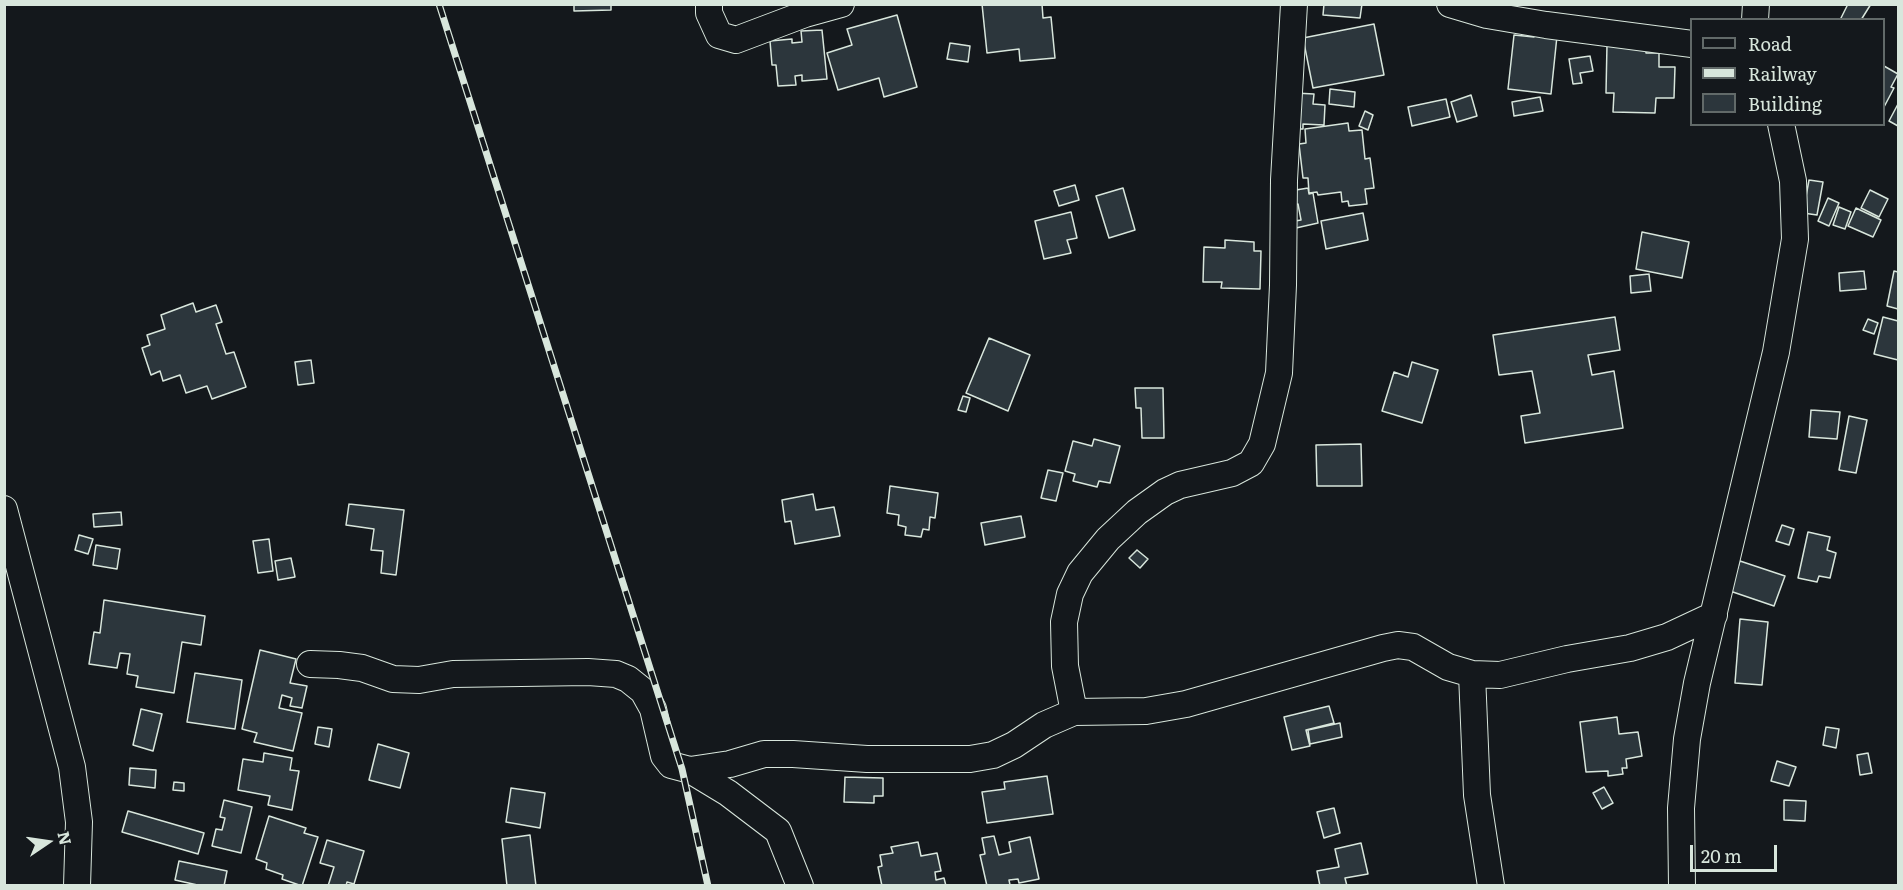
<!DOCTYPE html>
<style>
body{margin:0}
#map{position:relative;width:1903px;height:890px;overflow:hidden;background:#14181c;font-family:Literata,serif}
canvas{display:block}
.frame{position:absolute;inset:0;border:6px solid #d8e6dc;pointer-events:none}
.legend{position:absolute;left:1690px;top:18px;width:195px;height:108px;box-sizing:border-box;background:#14181c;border:2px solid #626a69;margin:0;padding:8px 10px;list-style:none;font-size:18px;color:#d8e6dc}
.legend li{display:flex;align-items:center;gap:12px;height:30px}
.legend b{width:30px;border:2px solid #626a69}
.north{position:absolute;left:18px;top:812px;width:60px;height:60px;-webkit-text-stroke:4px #14181c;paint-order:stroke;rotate:77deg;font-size:16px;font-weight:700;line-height:24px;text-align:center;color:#d8e6dc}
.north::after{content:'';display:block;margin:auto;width:21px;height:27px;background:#d8e6dc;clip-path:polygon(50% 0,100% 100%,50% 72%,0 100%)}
.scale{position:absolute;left:1690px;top:845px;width:87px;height:27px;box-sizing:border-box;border:3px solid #d8e6dc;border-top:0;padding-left:8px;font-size:18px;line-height:21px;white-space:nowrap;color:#d8e6dc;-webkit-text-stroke:4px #14181c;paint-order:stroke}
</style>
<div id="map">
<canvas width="1903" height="890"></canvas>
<div class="frame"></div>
<ul class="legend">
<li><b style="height:8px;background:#14181c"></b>Road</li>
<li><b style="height:8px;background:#d8e6dc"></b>Railway</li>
<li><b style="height:16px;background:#2c363c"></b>Building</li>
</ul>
<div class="north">N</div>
<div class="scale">20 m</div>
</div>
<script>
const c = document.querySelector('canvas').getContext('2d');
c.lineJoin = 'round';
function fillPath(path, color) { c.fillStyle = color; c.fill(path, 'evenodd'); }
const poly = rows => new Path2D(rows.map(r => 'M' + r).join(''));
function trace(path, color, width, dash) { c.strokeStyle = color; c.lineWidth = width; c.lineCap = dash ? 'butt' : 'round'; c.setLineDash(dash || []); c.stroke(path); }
const building = poly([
 [574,4,611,4,611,10,574,11,574,4],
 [982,4,1042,4,1043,18,1051,17,1055,58,1020,61,1019,49,987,53,982,4],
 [1324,4,1362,4,1360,18,1323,15,1324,4],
 [1848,4,1871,4,1861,20,1840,20,1848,4],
 [897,15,917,87,884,97,879,78,838,90,827,53,852,45,847,29,897,15],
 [1374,24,1384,75,1313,88,1303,38,1374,24],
 [822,30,827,79,802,81,802,75,795,76,796,85,778,86,776,65,772,65,770,41,792,39,792,43,802,42,801,31,822,30],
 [1534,33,1557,36,1551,94,1508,89,1514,35,1534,37,1534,33],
 [950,43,970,46,968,62,947,59,950,43],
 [1607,44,1646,45,1646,53,1659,53,1659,67,1675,67,1674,98,1656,98,1655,113,1613,112,1614,93,1606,93,1607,44],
 [1590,56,1593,71,1580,73,1582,83,1573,84,1569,59,1590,56],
 [1884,66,1898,74,1891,87,1894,88,1884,107,1884,66],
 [1330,89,1355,92,1354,107,1329,104,1330,89],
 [1295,93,1314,94,1313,104,1325,105,1324,125,1303,124,1303,129,1294,129,1295,93],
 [1471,95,1477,116,1457,122,1451,102,1471,95],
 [1540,97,1543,111,1514,116,1512,102,1540,97],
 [1446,99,1450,117,1412,126,1408,107,1446,99],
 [1898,104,1898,126,1889,121,1898,104],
 [1365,111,1373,115,1368,130,1359,126,1365,111],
 [1348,123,1349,131,1362,130,1365,159,1370,158,1374,188,1365,189,1367,204,1349,206,1348,201,1342,202,1341,192,1318,195,1317,192,1309,193,1308,178,1303,178,1299,144,1306,143,1305,129,1348,123],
 [1809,180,1823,182,1817,215,1803,213,1809,180],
 [1075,185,1079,200,1059,206,1054,191,1075,185],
 [1123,188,1135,230,1109,238,1096,196,1123,188],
 [1308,188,1309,194,1313,193,1318,223,1296,228,1295,221,1301,220,1298,204,1293,205,1290,191,1308,188],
 [1870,190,1888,199,1879,217,1861,208,1870,190],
 [1828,198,1839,203,1829,226,1818,221,1828,198],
 [1839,207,1851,212,1845,229,1833,225,1839,207],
 [1856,208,1881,220,1873,237,1848,226,1856,208],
 [1071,212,1077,238,1067,240,1071,253,1044,259,1035,221,1071,212],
 [1363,213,1368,240,1326,249,1321,221,1363,213],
 [1642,232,1689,242,1682,278,1636,269,1642,232],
 [1225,240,1254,242,1254,251,1261,251,1260,289,1221,288,1222,282,1203,282,1204,247,1225,248,1225,240],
 [1864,271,1866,289,1840,291,1839,273,1864,271],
 [1894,271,1898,272,1898,309,1887,306,1894,271],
 [1649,274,1651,291,1631,293,1630,276,1649,274],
 [193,303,196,312,216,305,222,322,216,324,226,354,234,352,246,387,212,399,207,386,186,393,180,375,163,381,160,371,151,375,142,348,150,345,147,335,165,329,161,315,193,303],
 [1615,317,1620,350,1588,355,1592,375,1614,371,1623,428,1525,443,1521,416,1540,413,1532,371,1499,375,1493,335,1615,317],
 [1883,317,1898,321,1898,360,1874,354,1883,317],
 [1868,319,1878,323,1874,334,1863,330,1868,319],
 [989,338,1030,355,1008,411,966,393,989,338],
 [311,360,314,383,298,385,295,362,311,360],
 [1412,362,1438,370,1422,423,1382,411,1394,372,1408,377,1412,362],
 [1135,388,1163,388,1164,438,1142,438,1141,408,1136,408,1135,388],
 [963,396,970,398,966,412,958,410,963,396],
 [1811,410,1840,412,1837,439,1809,437,1811,410],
 [1849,416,1867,420,1856,473,1839,470,1849,416],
 [1094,439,1120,446,1110,483,1099,481,1097,487,1073,481,1075,474,1065,471,1073,441,1092,446,1094,439],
 [1361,444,1362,486,1317,486,1316,445,1361,444],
 [1048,470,1063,473,1056,501,1041,498,1048,470],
 [890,486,938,493,935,518,930,517,929,530,923,529,921,537,905,535,906,527,898,525,899,515,887,513,890,486],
 [813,494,816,510,834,507,840,536,795,544,791,521,785,522,782,500,813,494],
 [349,504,404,510,396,575,381,573,383,551,371,550,374,529,346,525,349,504],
 [121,512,122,525,94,527,93,514,121,512],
 [1021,516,1025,537,985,545,981,523,1021,516],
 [1782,525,1794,529,1789,545,1776,541,1782,525],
 [1808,532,1830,537,1827,550,1836,553,1830,578,1819,576,1817,582,1798,578,1808,532],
 [79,535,93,539,88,554,75,550,79,535],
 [269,539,273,571,258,573,253,541,269,539],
 [96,545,120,549,117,569,93,565,96,545],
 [1137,550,1148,559,1140,568,1129,558,1137,550],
 [291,558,295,577,278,580,275,561,291,558],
 [1740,561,1785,576,1774,606,1730,591,1740,561],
 [104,600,205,616,201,645,182,642,174,693,136,687,138,676,127,674,130,654,120,653,117,668,89,664,94,632,100,633,104,600],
 [1740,619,1768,622,1762,685,1735,683,1740,619],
 [260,650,296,659,290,683,307,686,302,708,290,706,292,698,282,695,279,708,302,713,293,751,254,742,257,733,242,729,260,650],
 [195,673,242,680,235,729,187,722,195,673],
 [1329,706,1334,723,1306,730,1310,746,1292,750,1284,717,1329,706],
 [141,709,162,714,153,751,133,745,141,709],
 [1617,717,1619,734,1638,732,1642,756,1626,759,1627,768,1622,768,1623,774,1608,776,1608,771,1586,772,1580,722,1617,717],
 [1340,723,1342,737,1310,744,1308,730,1340,723],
 [318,727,332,729,329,747,315,744,318,727],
 [1826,727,1839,729,1836,748,1823,745,1826,727],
 [378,744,409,753,400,788,369,780,378,744],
 [264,753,292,758,290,770,299,771,292,810,268,805,270,796,238,790,243,759,263,762,264,753],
 [1868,753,1872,773,1860,775,1857,755,1868,753],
 [1777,761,1796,767,1789,786,1771,781,1777,761],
 [130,768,156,770,155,788,129,785,130,768],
 [1047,776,1053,814,987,823,982,792,1005,789,1004,782,1047,776],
 [845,777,883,778,883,796,874,796,874,803,844,802,845,777],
 [174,782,184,783,184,791,173,790,174,782],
 [1604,787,1613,803,1602,809,1593,793,1604,787],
 [511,788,545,793,540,828,506,822,511,788],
 [224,800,252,807,241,853,212,846,216,829,222,830,225,818,220,817,224,800],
 [1784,800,1806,801,1805,821,1784,820,1784,800],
 [1334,808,1340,833,1324,838,1317,812,1334,808],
 [128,811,204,833,198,854,122,832,128,811],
 [269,816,306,828,304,833,318,837,302,886,282,879,283,875,266,869,267,863,256,859,269,816],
 [530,835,536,886,507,886,502,839,530,835],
 [994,836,999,855,1011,852,1009,842,1030,837,1039,879,1019,883,1018,879,1009,880,1010,885,987,886,980,855,985,854,982,838,994,836],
 [327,840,364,851,354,884,347,882,346,886,328,886,334,867,320,863,327,840],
 [918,842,921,856,937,853,941,871,935,872,936,880,944,878,946,886,882,886,878,867,882,866,880,855,893,853,891,847,918,842],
 [1361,843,1368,874,1345,878,1347,886,1320,886,1317,871,1339,867,1335,849,1361,843],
 [179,861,227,871,224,886,202,886,175,880,179,861]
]);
fillPath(building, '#2c363c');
trace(building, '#d8e6dc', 1.5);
const minor = poly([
 [709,4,709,13,719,35,736,40,805,14,841,4],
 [1450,4,1487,15,1546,25,1692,44],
 [1755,20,1756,4],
 [4,509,72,767,79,822,77,886],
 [310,664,339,665,362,668,393,679,419,680,453,674,588,672,616,674,628,679,643,691,653,709,664,756,671,765,690,770,728,793,778,831,800,886],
 [1472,674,1477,795,1491,886],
 [1074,712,1065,666,1064,622,1070,594,1080,573,1108,539,1137,512,1165,492,1180,485,1232,473,1251,463,1262,444,1279,373,1283,285,1284,180,1294,4],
 [690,770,730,764,764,754,793,754,867,759,970,759,993,755,1014,745,1044,725,1074,712,1146,711,1186,704,1383,648,1398,645,1413,647,1448,667,1472,674,1500,675,1567,659,1630,648,1667,637,1714,615],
 [1682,886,1681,808,1687,739,1697,683,1776,352,1795,239,1793,181,1781,124]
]);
trace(minor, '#d8e6dc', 28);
trace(minor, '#14181c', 26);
const rail = poly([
 [439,4,682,769,708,886]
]);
trace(rail, '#d8e6dc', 7);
trace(rail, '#14181c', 4.5, [14]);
</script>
